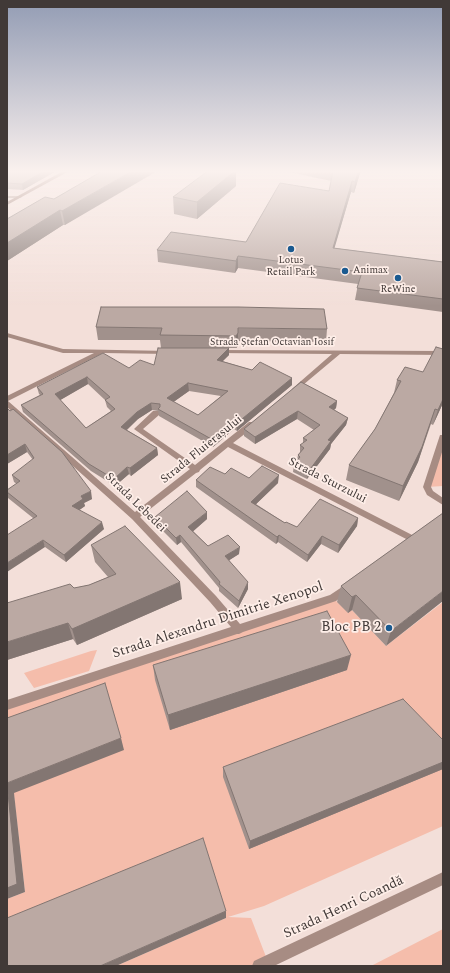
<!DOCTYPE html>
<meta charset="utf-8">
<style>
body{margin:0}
#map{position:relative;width:450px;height:973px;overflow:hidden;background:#f3dfd9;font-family:Spectral,serif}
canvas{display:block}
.frame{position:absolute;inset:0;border:8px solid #413937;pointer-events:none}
</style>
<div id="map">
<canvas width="450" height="973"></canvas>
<div class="frame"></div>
</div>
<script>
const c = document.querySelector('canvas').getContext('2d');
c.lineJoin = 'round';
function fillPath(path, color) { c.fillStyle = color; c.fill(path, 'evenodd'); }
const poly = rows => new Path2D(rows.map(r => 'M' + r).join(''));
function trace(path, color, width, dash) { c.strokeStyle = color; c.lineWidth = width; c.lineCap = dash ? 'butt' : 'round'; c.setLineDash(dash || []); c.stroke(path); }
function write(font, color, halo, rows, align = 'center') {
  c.font = font + ' Spectral,serif'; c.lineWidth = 3.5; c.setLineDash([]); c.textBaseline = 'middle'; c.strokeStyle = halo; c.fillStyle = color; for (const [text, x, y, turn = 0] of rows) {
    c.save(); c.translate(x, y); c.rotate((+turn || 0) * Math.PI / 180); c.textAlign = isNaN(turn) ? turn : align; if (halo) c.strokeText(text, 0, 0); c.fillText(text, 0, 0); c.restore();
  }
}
fillPath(poly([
 [443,437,443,486,427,487],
 [333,598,348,612,352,610,386,646,443,602,443,826,264,906,228,917,251,918,268,962,259,966,116,966,226,918,7,927,7,899,25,892,7,733,7,705],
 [97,650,89,671,34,688,24,673,91,651],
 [443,929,443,966,371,966]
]), '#f5bdab');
fillPath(poly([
 [7,196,20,196,22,197,20,198,7,198,7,196],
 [7,333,63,349,170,351,170,353,168,354,103,353,8,401,135,512,190,469,134,429,153,411,159,411,160,413,159,415,143,429,195,465,249,422,255,422,256,424,255,426,233,443,418,538,419,540,418,542,415,543,412,542,228,447,200,470,199,472,196,473,140,517,216,596,240,624,330,595,348,583,351,584,353,587,351,590,336,601,243,632,239,634,237,634,7,710,7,700,231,627,210,602,132,519,7,407,7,396,94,353,63,353,7,337,7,333],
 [218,350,443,351,443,355,340,354,297,390,295,391,292,389,293,388,332,354,216,353,216,351,218,350],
 [440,435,443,435,443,449,431,487,433,491,443,498,443,505,427,495,423,487,440,435],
 [443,872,443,885,274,966,252,966,254,961,443,872]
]), '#a78c83');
fillPath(poly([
 [65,170,71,170,7,205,7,202,65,170]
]), '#886255');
fillPath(poly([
 [7,170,58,170,23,190,7,189],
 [104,170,65,225,63,225,7,261,7,219,54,199],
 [236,170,236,186,197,219,174,214,173,197],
 [289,170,361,170,354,193,351,192,334,248,443,262,443,312,355,300,358,284,238,268,235,273,158,262,157,250,246,242,329,191,331,181,289,172],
 [96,327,327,329,326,342,238,341,238,346,236,348,229,348,229,355,222,361,252,370,292,378,292,385,237,431,234,429,213,447,159,416,158,411,152,410,138,419,127,430,157,448,158,455,131,476,129,474,115,486,91,471,23,412,21,405,40,395,39,394,37,387,129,368,154,365,161,348,160,340,98,340],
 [88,384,105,400,107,407,111,411,86,428,60,400],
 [189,391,221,396,198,415,173,402],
 [405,367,443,403,433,425,431,424,418,462,399,501,346,480,349,465,375,429,394,393,397,380],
 [301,382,337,401,336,408,334,410,348,418,346,425,331,444,330,449,307,479,293,472,294,464,297,460,298,455,300,453,300,445,303,443,303,438,314,430,297,419,255,444,244,436,244,429],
 [7,408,92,499,84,503,85,506,79,510,104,529,66,562,45,547,33,518,8,498,7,495,7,490,17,484,14,482,12,475,33,460,27,452,7,464],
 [225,474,278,483,256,504,285,523,297,527,358,518,357,526,338,553,321,544,307,562,278,542,276,544,196,487,196,480],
 [443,513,386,646,352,610,348,613,337,602,341,586],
 [155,517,207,519,193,531,208,546,239,554,229,560,248,589,238,608,219,591,219,588,181,542,177,545,156,524],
 [91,545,182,599,77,645,73,639,7,660,74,588,89,585,108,577,95,562],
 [153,665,347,670,170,730,155,680],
 [443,740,443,769,249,849,223,777,223,767]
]), '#a1918c');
fillPath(poly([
 [46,170,58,170,23,190,22,184],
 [134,170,159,170,65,225,62,211],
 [236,170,236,186,197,219,197,202],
 [359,170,361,170,354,193,355,182],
 [352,181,351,192,331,260,333,248],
 [60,210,63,225,7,261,7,243],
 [238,256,238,268,235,273,236,261],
 [238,333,238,346,236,348,236,336],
 [229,348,229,355,217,367,217,360],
 [87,377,88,384,57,402,55,394],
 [292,378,292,385,237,431,237,423],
 [188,383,189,391,168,406,167,398],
 [443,399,443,403,433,425,438,410],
 [337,401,336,408,328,415,329,407],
 [151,403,152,410,138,419,122,434,121,427,137,412],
 [435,409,418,462,399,501,403,486],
 [298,411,297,419,255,444,255,437],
 [348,418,346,425,331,444,330,449,307,479,308,472,328,440],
 [235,422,234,429,213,447,213,440],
 [25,444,27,452,7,464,7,455],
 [157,448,158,455,131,476,130,468],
 [127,467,129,474,115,486,114,479],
 [279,475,278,483,251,509,251,502],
 [91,491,92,499,84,503,85,506,74,514,72,506,81,496],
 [207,512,207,519,189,535,188,527],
 [358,518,357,526,338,553,339,545],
 [102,522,104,529,66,562,64,555],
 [180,535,181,542,177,545,176,538],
 [279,535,278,542,276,544,277,537],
 [322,536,321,544,307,562,308,555],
 [43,540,45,547,7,572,7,563],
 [240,547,239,554,225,563,225,556],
 [180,582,182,599,77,645,72,629],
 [248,582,248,589,238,608,239,601],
 [443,591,443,601,386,646,391,631],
 [356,595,352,610,348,613,352,597],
 [68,623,73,639,7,660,7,642],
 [351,655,347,670,170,730,168,715],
 [121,738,124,750,14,793,25,892,7,899,7,783],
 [443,762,443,769,249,849,250,841],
 [226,911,226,918,116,966,100,966]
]), '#837672');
const building = poly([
 [7,170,46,170,22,184,7,183,7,170],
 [104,170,134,170,62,211,60,210,7,243,7,219,45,197,54,199,104,170],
 [209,170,236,170,197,202,173,197,209,170],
 [331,170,359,170,355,182,352,181,333,248,443,262,443,299,357,288,362,272,238,256,236,261,157,250,171,232,246,242,280,183,329,191,333,171,331,170],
 [101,307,238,307,324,309,327,329,238,328,238,333,236,336,160,335,162,328,96,327,101,307],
 [436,347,443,349,443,399,438,410,435,409,422,447,403,486,349,465,375,429,401,381,397,380,405,367,423,372,436,347],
 [158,348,229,348,217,360,252,370,260,362,292,378,237,423,235,422,213,440,158,409,160,407,160,404,151,403,137,412,121,427,157,448,130,468,127,467,114,479,89,464,21,405,43,394,37,387,103,353,129,368,140,360,154,365,158,348],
 [87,377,110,397,105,400,115,409,86,428,55,394,87,377],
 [188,383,228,391,198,415,167,398,188,383],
 [301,382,337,401,329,407,348,418,328,440,331,441,308,472,294,464,300,457,298,455,304,448,300,445,307,440,303,438,320,425,298,411,255,437,244,429,301,382],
 [7,408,10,411,13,409,62,452,91,491,81,496,83,499,72,506,102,522,64,555,43,540,7,563,7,535,37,516,7,492,7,490,20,481,12,475,34,458,25,444,7,455,7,408],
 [262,466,279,475,251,502,285,523,286,522,297,527,320,499,358,518,339,545,322,536,308,555,279,535,277,537,196,480,210,467,225,474,231,468,249,478,262,466],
 [187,491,207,512,188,527,208,546,228,535,240,547,225,556,248,582,239,601,219,584,220,582,180,535,176,538,155,517,187,491],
 [443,513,443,591,391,631,356,595,352,597,341,586,443,513],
 [125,526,180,582,72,629,68,623,7,642,7,603,70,584,74,588,89,585,116,574,91,545,125,526],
 [327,611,351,655,168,715,153,665,327,611],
 [105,683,121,738,7,783,17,884,7,888,7,718,105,683],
 [403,699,443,740,443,762,250,841,223,767,403,699],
 [203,838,226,911,100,966,7,966,7,918,203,838]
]);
fillPath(building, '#bba9a3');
trace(building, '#837672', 1);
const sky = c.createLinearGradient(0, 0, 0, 306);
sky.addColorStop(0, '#939cb4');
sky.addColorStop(0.56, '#faf1ee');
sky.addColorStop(1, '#faf1ee00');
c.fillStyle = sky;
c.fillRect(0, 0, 450, 306);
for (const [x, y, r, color] of [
 [291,249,4,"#1a5a90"],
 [345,271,4,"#1a5a90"],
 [398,278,4,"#1a5a90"],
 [389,628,4,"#1a5a90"]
]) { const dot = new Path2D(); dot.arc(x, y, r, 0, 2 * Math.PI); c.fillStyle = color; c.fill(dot); trace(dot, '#feeee8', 1.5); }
write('10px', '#413937', '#feeee8', [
 ["Lotus",291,261],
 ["Retail Park",291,273],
 ["Animax",353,271,"left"],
 ["ReWine",398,290]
]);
write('10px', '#413937', '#feeee8', [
 ["Strada Ștefan Octavian Iosif",272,343]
]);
write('12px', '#413937', '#feeee8', [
 ["Strada Fluierașului",202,450,-39],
 ["Strada Sturzului",327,481,27],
 ["Strada Lebedei",135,503,44]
]);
write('14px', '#413937', '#feeee8', [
 ["Strada Alexandru Dimitrie Xenopol",218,621,-18],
 ["Strada Henri Coandă",344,908,-25]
]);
write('14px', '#413937', '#feeee8', [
 ["Bloc PB 2",381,628]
], 'right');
</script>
